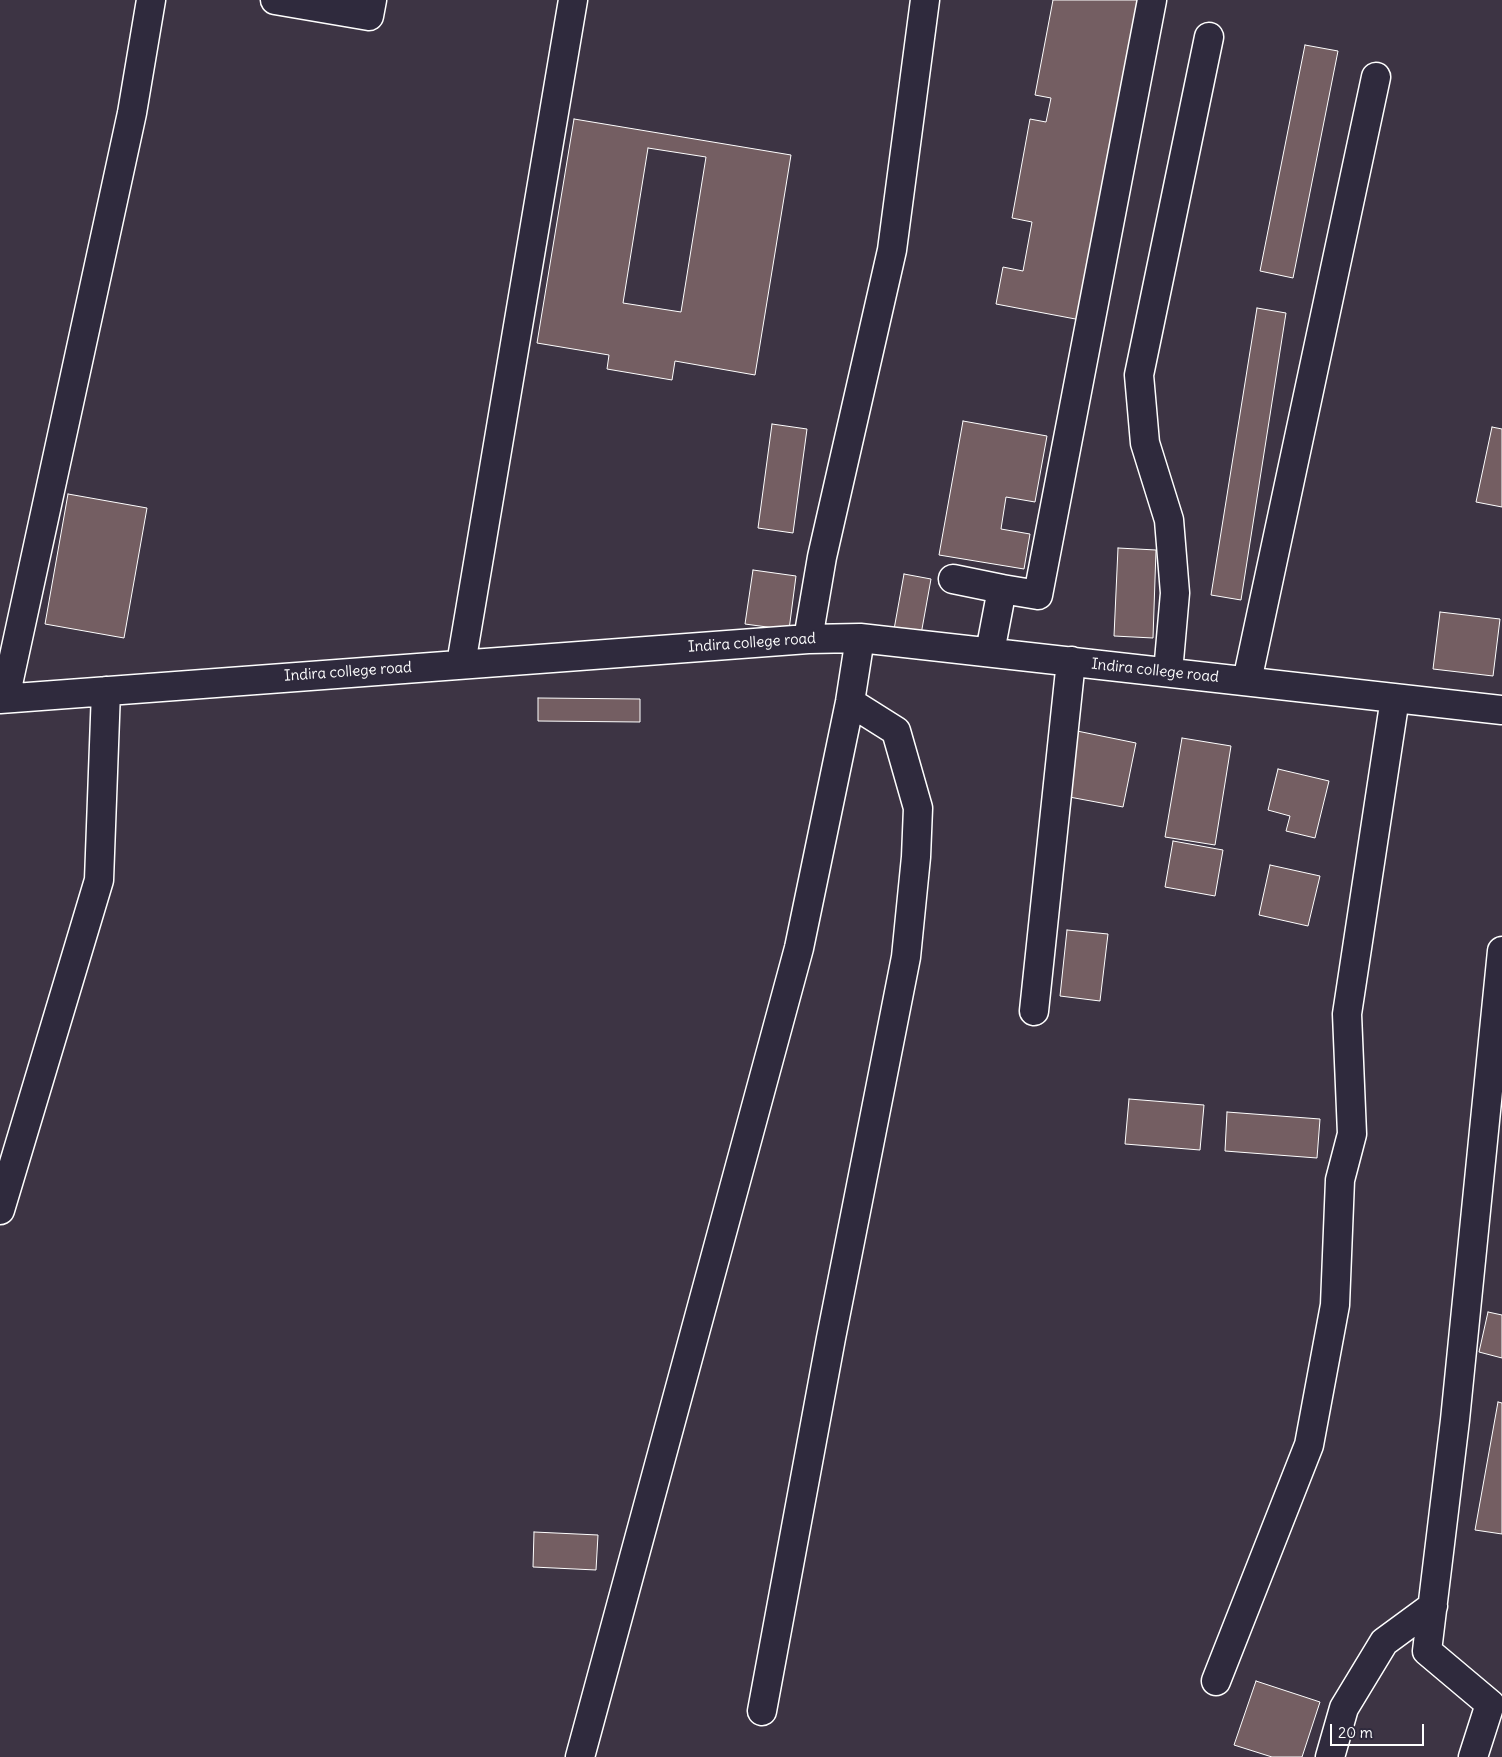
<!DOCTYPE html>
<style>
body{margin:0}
#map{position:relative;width:1502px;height:1757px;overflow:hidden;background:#3d3444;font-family:Delius,sans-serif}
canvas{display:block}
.scale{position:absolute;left:1330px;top:1724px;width:94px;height:22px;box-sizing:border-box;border:2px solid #fff;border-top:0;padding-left:6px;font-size:15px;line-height:18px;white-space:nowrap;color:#fff;-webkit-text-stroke:4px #2f2a3d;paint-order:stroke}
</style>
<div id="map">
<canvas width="1502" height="1757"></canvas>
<div class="scale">20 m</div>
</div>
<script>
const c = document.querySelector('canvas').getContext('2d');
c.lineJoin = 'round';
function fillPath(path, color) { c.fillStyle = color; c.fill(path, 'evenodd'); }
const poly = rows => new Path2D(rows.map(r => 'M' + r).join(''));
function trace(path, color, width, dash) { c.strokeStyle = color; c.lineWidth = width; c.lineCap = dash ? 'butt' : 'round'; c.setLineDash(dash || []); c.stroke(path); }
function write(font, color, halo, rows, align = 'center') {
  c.font = font + ' Delius,sans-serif'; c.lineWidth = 4; c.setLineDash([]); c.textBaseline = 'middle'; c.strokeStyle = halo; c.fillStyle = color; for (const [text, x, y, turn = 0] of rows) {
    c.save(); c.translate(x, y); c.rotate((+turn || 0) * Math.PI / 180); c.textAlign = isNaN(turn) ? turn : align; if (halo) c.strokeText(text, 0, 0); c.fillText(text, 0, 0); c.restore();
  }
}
const building = poly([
 [1053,0,1146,0,1086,321,996,304,1003,267,1023,271,1032,222,1012,218,1030,119,1046,122,1051,98,1035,95,1053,0],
 [1305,45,1338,51,1293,278,1260,271,1305,45],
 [574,119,791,155,755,375,675,361,672,380,607,369,609,355,537,343,574,119],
 [648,148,706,157,681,312,623,303,648,148],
 [1257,308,1286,313,1241,600,1211,595,1257,308],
 [963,421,1047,436,1035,502,1006,497,1001,529,1030,534,1024,569,939,555,963,421],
 [772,424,807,429,793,533,758,528,772,424],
 [1492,427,1502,429,1502,507,1476,502,1492,427],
 [68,494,147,508,124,638,45,624,68,494],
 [1118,548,1156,550,1153,638,1114,636,1118,548],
 [753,570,796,576,789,630,745,624,753,570],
 [904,574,931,579,920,640,893,635,904,574],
 [1440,612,1500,619,1493,676,1433,669,1440,612],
 [538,698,640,699,640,722,538,721,538,698],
 [1077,731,1136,743,1123,807,1064,796,1077,731],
 [1182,738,1231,746,1215,845,1165,837,1182,738],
 [1278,769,1329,781,1315,838,1286,831,1290,816,1268,810,1278,769],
 [1173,841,1223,850,1215,896,1165,887,1173,841],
 [1270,865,1320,876,1308,926,1259,915,1270,865],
 [1067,930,1108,934,1100,1001,1060,996,1067,930],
 [1129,1099,1204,1105,1200,1150,1125,1144,1129,1099],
 [1227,1112,1320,1119,1317,1158,1225,1151,1227,1112],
 [1488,1312,1502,1315,1502,1358,1479,1352,1488,1312],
 [1498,1402,1502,1403,1502,1534,1475,1530,1498,1402],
 [534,1532,598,1535,596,1570,533,1567,534,1532],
 [1256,1681,1320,1702,1302,1757,1272,1757,1234,1745,1256,1681]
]);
fillPath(building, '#745e62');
trace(building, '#fff', 1);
const minor = poly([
 [275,0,369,16,372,0],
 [953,579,1002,589],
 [808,639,822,557,892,250,925,0],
 [990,652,1002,589,1038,595,1152,0],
 [461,664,573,0],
 [1168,672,1175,593,1169,520,1145,443,1139,375,1209,37],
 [1247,681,1376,77],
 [5,698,132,113,151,0],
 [0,699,808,639,860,638,1502,710],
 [1034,1011,1071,661],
 [0,1210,99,880,106,691],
 [1216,1681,1309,1445,1335,1305,1340,1180,1352,1134,1347,1014,1395,698],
 [762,1711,831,1338,906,957,916,857,918,808,896,731,850,702],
 [580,1757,799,948,850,702,860,638],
 [1330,1757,1344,1708,1384,1642,1433,1606],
 [1473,1757,1490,1704,1427,1651,1455,1420,1502,951]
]);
trace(minor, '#fff', 31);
trace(minor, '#2f2a3d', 28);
write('15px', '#fff', '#2f2a3d', [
 ["Indira college road",752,643,-4],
 ["Indira college road",1155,671,6],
 ["Indira college road",348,672,-4]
]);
</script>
